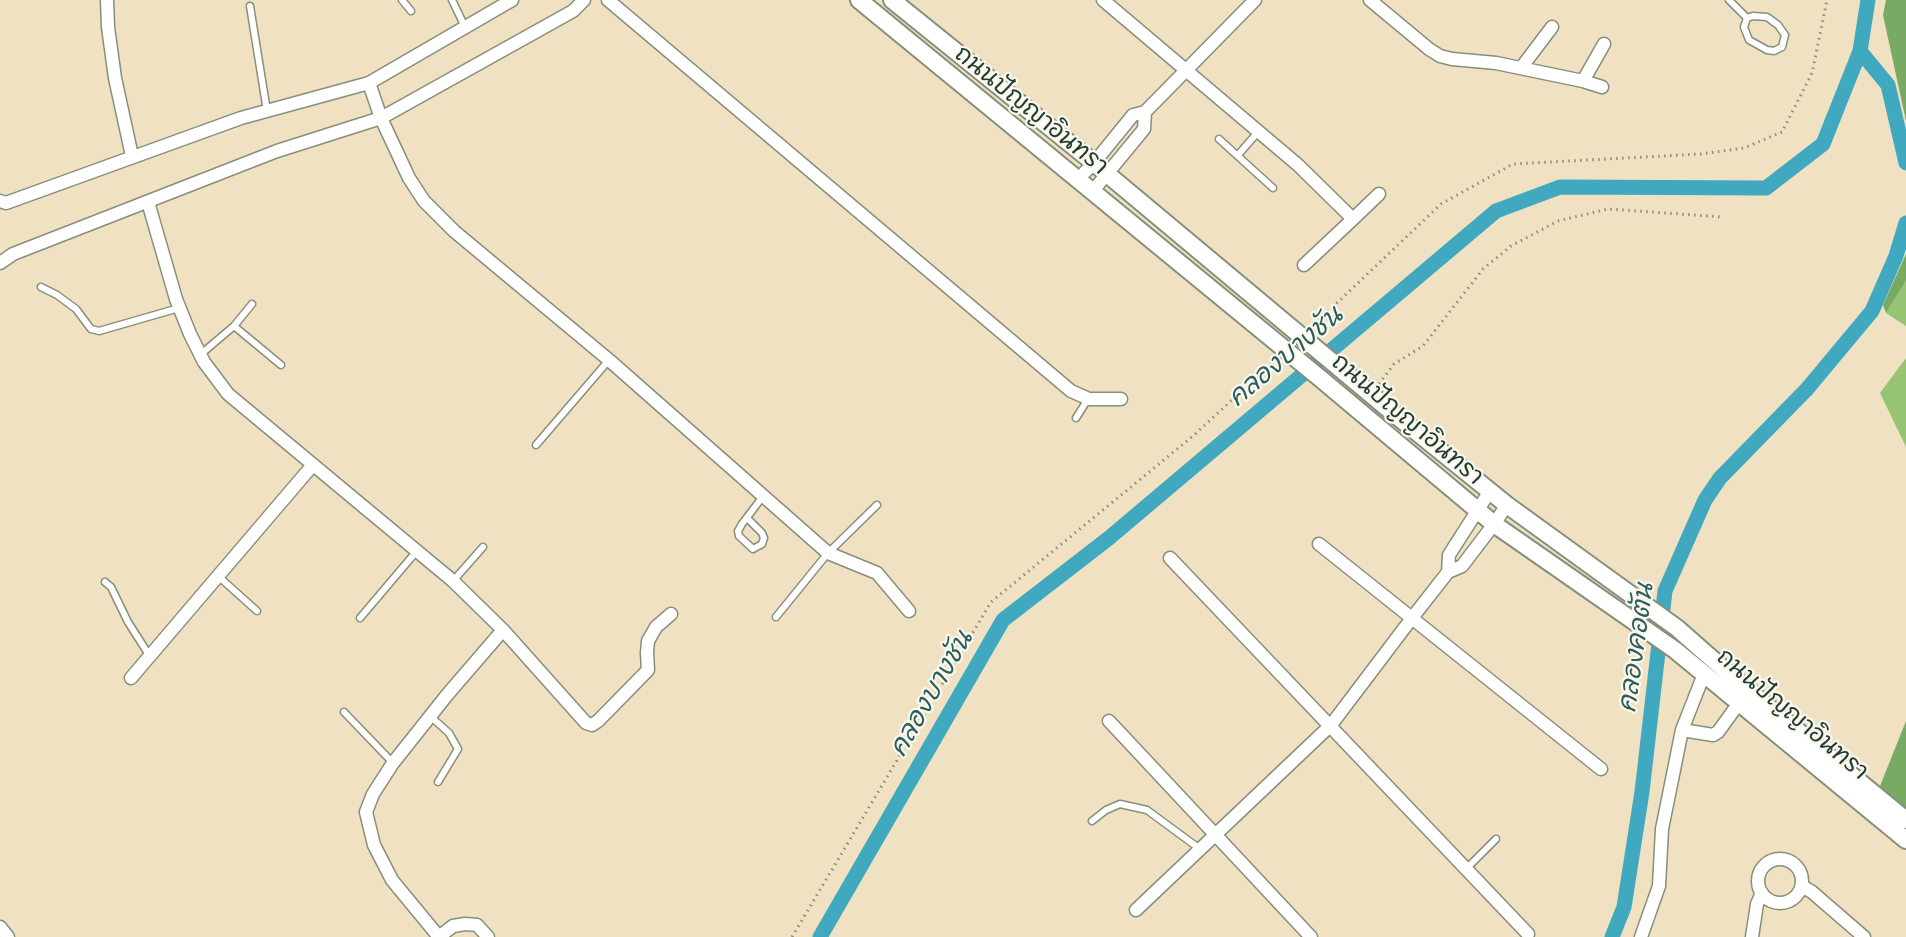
<!DOCTYPE html>
<meta charset="utf-8">
<style>
body{margin:0}
canvas{display:block;background:#efe1c2}
</style>
<canvas width="1906" height="937"></canvas>
<script>
const c = document.querySelector('canvas').getContext('2d');
c.lineJoin = 'round';
function fillPath(path, color) { c.fillStyle = color; c.fill(path, 'evenodd'); }
const poly = rows => new Path2D(rows.map(r => 'M' + r).join(''));
function trace(path, color, width, dash) { c.strokeStyle = color; c.lineWidth = width; c.lineCap = dash ? 'butt' : 'round'; c.setLineDash(dash || []); c.stroke(path); }
function write(font, color, halo, rows, align = 'center') {
  c.font = font + ' Caveat,"Playpen Sans Thai",sans-serif'; c.lineWidth = 4.5; c.setLineDash([]); c.textBaseline = 'middle'; c.strokeStyle = halo; c.fillStyle = color; for (const [text, x, y, turn = 0] of rows) {
    c.save(); c.translate(x, y); c.rotate((+turn || 0) * Math.PI / 180); c.textAlign = isNaN(turn) ? turn : align; if (halo) c.strokeText(text, 0, 0); c.fillText(text, 0, 0); c.restore();
  }
}
fillPath(poly([
 [1906,281,1906,326,1886,313],
 [1906,358,1906,447,1880,393]
]), '#96c472');
fillPath(poly([
 [1886,0,1906,0,1906,121,1883,15],
 [1906,254,1906,281,1886,313,1883,305],
 [1906,721,1906,808,1880,786]
]), '#78aa64');
trace(poly([
 [1860,51,1888,85,1906,163],
 [820,937,1003,620,1109,538,1496,211,1560,187,1766,188,1823,144,1860,51,1868,0],
 [1612,937,1624,907,1642,792,1665,591,1705,500,1720,478,1807,389,1872,311,1896,256,1906,223]
]), '#40a9c0', 15);
const lane = poly([
 [402,0,411,11],
 [452,0,465,27],
 [1729,0,1747,18],
 [250,6,267,111],
 [1753,16,1767,17,1778,25,1785,35,1782,47,1774,51,1767,50,1749,40,1744,27,1747,18,1753,16],
 [1219,139,1273,188],
 [1238,155,1258,132],
 [41,287,57,295,76,309,91,329,99,331,179,308],
 [234,326,252,304],
 [201,354,234,326,281,365],
 [1076,418,1088,399],
 [536,445,609,360],
 [747,518,762,533,764,538,762,544,753,549,739,536,738,531,742,524,764,495],
 [218,576,257,611],
 [453,581,483,547],
 [105,582,111,587,128,622,149,655],
 [776,617,828,553,877,505],
 [360,618,416,552],
 [344,712,393,763],
 [430,716,449,733,458,749,438,782],
 [1092,821,1106,810,1120,804,1147,810,1200,849],
 [1467,868,1496,839]
]);
const street = poly([
 [107,0,108,27,115,78,132,156],
 [608,0,1071,391,1089,399,1121,399],
 [1103,0,1298,165,1353,219,1304,265],
 [1370,0,1429,49,1440,56,1452,59,1496,63,1583,81,1602,87],
 [1521,68,1552,27],
 [1583,81,1604,44],
 [369,83,381,118,409,178,424,201,454,231,609,360,828,553,877,573,909,611],
 [1078,179,1094,163,1133,115,1145,112,1255,0],
 [1092,192,1144,129,1145,112],
 [0,201,6,203,241,118,369,83,512,0],
 [148,202,176,299,190,334,204,362,228,394,453,581,503,630,447,695,393,763,373,794,366,812,374,845,392,880,439,937,453,926,465,924,477,925,488,937],
 [1353,219,1379,194],
 [0,263,13,254,277,151,381,118,573,11,584,0],
 [1319,544,1601,769],
 [1170,558,1528,934],
 [1448,572,1449,555,1490,491],
 [503,630,586,723,592,725,598,721,648,670,647,653,648,641,656,627,671,614],
 [131,678,312,466],
 [1109,721,1311,937],
 [1682,730,1713,735,1718,732,1739,703],
 '1758 881a22 22 0 1 1 44 0a22 22 0 1 1-44 0Z',
 [1802,886,1812,892,1864,937],
 [1136,910,1331,725,1412,618,1448,572,1462,566,1494,524,1507,505],
 [0,927,8,937],
 [1641,937,1659,886,1662,829,1682,730,1704,674],
 [1752,937,1757,904,1762,893]
]);
const secondary = poly([
 [859,0,1321,379,1494,524,1675,650,1906,840],
 [892,0,1094,163,1392,412,1507,505,1677,628,1744,687,1906,820]
]);
trace(lane, '#878f7b', 9);
trace(street, '#878f7b', 15);
trace(secondary, '#878f7b', 20);
trace(poly([
 [1319,320,1441,204,1513,164,1701,154,1744,148,1782,132,1812,73,1827,0],
 [1379,384,1394,364,1423,346,1483,269,1511,246,1558,221,1608,209,1723,217],
 [792,937,991,602,1193,436,1273,362]
]), '#878f7b', 3, [1.5, 4.5]);
trace(lane, '#fff', 6);
trace(street, '#fff', 12);
trace(secondary, '#fff', 16);
write('24px', '#1f3d34', '#fbf7ec', [
 ["ถนนปัญญาอินทรา",1031,111,39],
 ["ถนนปัญญาอินทรา",1407,420,40],
 ["ถนนปัญญาอินทรา",1792,715,40]
]);
write('italic 26px', '#295d5e', '#fbf7ec', [
 ["คลองบางชัน",1286,357,-40],
 ["คลองคอตัน",1637,648,-82],
 ["คลองบางชัน",932,694,-60]
]);
</script>
